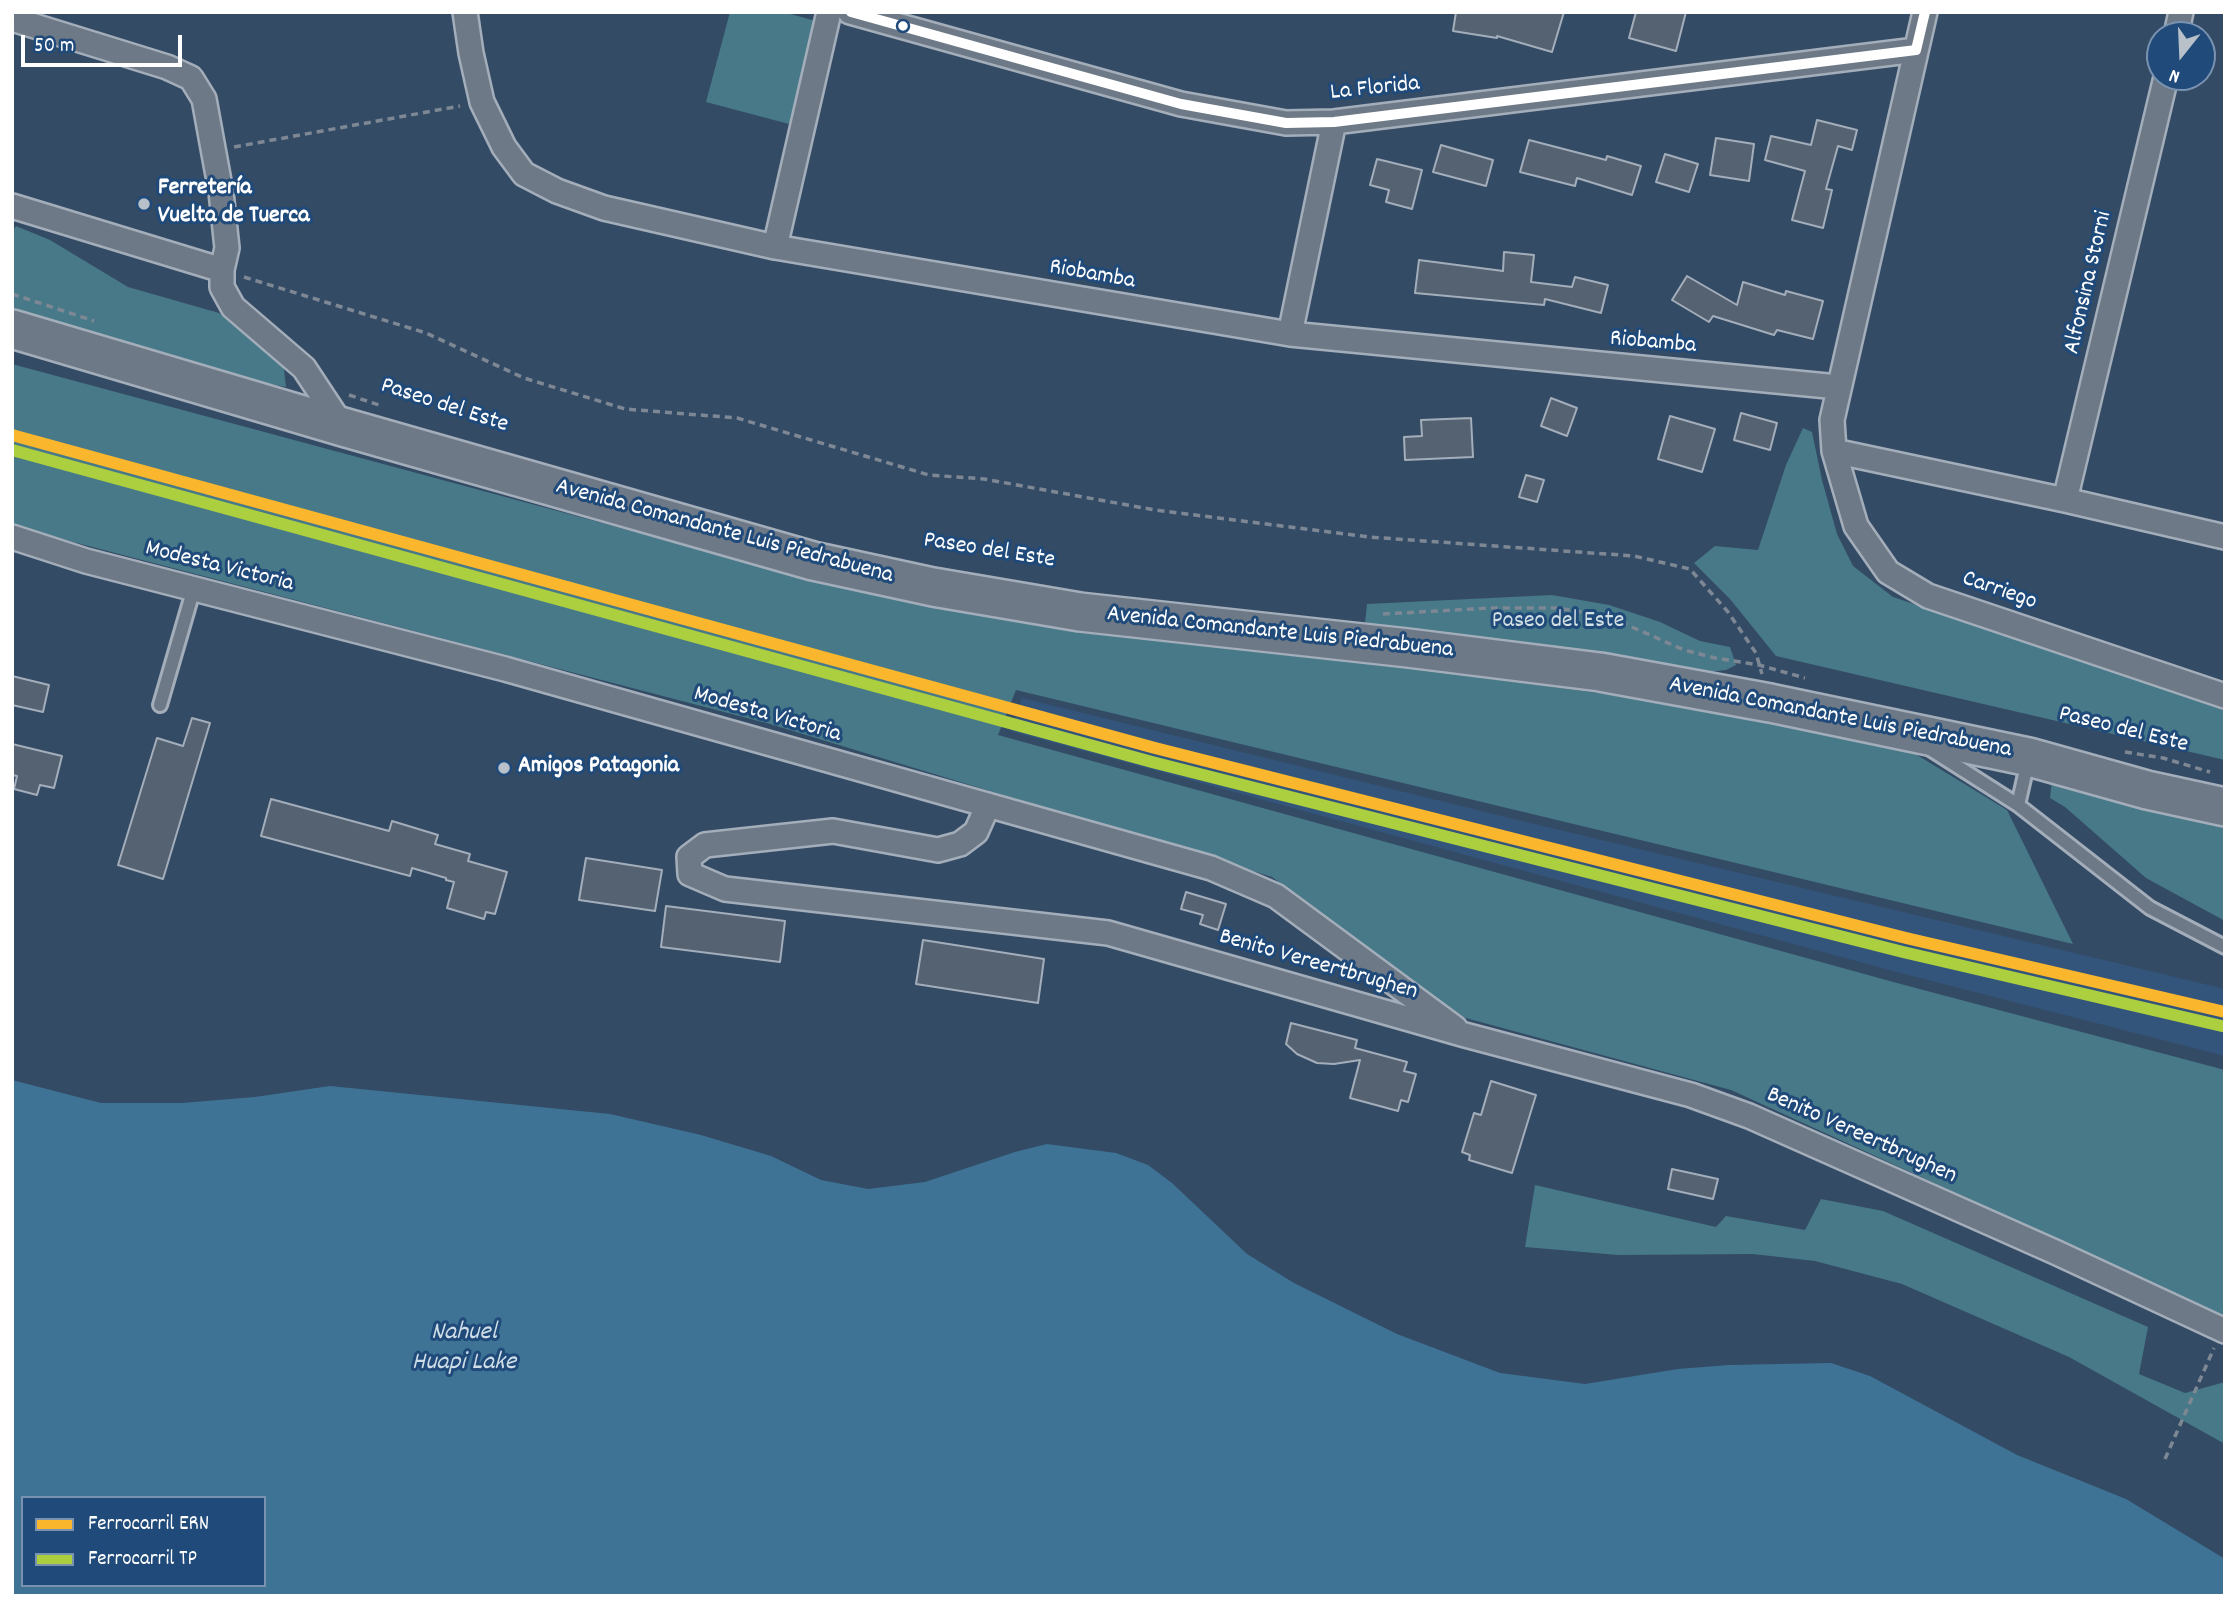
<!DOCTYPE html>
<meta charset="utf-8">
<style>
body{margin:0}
#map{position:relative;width:2237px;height:1608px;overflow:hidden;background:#344b65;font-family:Dekko,sans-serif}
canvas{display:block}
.frame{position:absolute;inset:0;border:14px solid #fff;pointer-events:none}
.legend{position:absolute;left:21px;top:1496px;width:245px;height:91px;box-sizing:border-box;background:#1f4a7a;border:2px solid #7992af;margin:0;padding:9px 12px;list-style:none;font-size:21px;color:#fff}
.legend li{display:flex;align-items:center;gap:14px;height:35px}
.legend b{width:35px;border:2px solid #7992af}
.north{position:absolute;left:2146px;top:21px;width:70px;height:70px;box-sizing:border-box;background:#1f4a7a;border:2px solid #7992af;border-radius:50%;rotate:198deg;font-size:19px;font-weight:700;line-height:28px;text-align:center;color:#fff}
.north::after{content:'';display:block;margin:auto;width:24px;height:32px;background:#b8c0c9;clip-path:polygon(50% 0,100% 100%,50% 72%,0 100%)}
.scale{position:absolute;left:21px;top:35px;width:161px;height:32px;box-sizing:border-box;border:4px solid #fff;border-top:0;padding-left:9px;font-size:21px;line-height:24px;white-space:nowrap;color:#fff;-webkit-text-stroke:5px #1f4a7a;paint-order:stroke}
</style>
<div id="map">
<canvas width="2237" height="1608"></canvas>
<div class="frame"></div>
<ul class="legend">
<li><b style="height:9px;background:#fab62d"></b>Ferrocarril ERN</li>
<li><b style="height:9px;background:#abcf3f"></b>Ferrocarril TP</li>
</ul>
<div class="north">N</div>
<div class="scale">50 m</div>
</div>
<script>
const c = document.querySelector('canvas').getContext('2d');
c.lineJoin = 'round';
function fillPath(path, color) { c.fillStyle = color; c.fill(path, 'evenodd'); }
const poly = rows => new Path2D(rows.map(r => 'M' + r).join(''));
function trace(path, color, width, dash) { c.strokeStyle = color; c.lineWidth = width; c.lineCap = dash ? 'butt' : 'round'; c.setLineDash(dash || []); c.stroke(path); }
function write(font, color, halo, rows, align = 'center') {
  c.font = font + ' Dekko,sans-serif'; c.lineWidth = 6; c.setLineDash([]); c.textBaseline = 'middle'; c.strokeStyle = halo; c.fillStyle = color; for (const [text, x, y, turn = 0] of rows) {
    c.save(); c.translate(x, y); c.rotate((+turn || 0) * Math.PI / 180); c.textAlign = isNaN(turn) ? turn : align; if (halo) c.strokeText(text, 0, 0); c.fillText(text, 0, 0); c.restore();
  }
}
fillPath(poly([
 [1022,698,1526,822,2225,989,2225,1056,1889,970,1010,731]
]), '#34557b');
fillPath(poly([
 [730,12,783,12,816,21,789,124,706,102],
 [16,226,50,240,128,287,219,313,283,361,286,387,227,375,12,312,12,232],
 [12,364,795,575,1106,628,1613,695,1904,747,2007,810,2073,944,1016,690,998,735,1897,983,2225,1070,2225,1316,1731,1090,1462,1017,1272,877,770,724,12,526],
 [1803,428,1812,432,1822,480,1837,534,1853,566,1893,597,2225,709,2225,760,1776,656,1730,599,1694,563,1715,546,1758,550,1786,465],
 [1552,595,1609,605,1660,622,1700,641,1730,647,1736,665,1726,670,1709,672,1365,623,1367,604],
 [2052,780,2225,821,2225,921,2146,878,2065,807,2050,798],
 [1535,1185,1716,1227,1726,1216,1805,1230,1821,1199,1883,1211,2148,1327,2139,1374,2185,1393,2225,1382,2225,1444,2069,1357,1902,1284,1815,1261,1753,1254,1618,1255,1525,1247]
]), '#477988');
fillPath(poly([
 [12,1080,101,1103,182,1103,255,1097,330,1086,610,1114,701,1135,771,1156,821,1180,868,1189,925,1182,1015,1152,1047,1144,1116,1153,1148,1165,1172,1183,1247,1254,1294,1283,1397,1334,1500,1373,1585,1384,1678,1369,1729,1365,1831,1363,1870,1376,2017,1455,2126,1499,2225,1559,2225,1596,12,1596],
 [23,1498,264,1498,264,1585,23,1585]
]), '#3e7396');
const building = poly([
 [1456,12,1564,12,1552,52,1497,36,1497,38,1453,31,1456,12],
 [1636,12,1686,12,1676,51,1629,38,1636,12],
 [1817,120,1857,130,1852,150,1838,146,1826,189,1832,190,1823,228,1792,220,1805,171,1765,160,1771,136,1811,145,1817,120],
 [1716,138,1754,144,1749,181,1710,175,1716,138],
 [1529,140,1606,160,1607,156,1641,166,1632,195,1577,178,1575,186,1520,172,1529,140],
 [1441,145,1493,160,1486,186,1433,172,1441,145],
 [1665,154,1698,164,1689,192,1656,182,1665,154],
 [1377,159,1422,170,1412,209,1386,202,1389,190,1370,185,1377,159],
 [1504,252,1534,255,1531,282,1572,287,1575,277,1608,285,1601,313,1545,299,1544,305,1415,293,1419,260,1503,271,1504,252],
 [1687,276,1737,305,1743,282,1785,295,1786,291,1823,301,1813,339,1777,330,1774,335,1713,316,1709,322,1672,300,1687,276],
 [1551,398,1577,408,1567,436,1541,426,1551,398],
 [1741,413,1777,423,1770,450,1734,440,1741,413],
 [1670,416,1715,429,1702,472,1658,459,1670,416],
 [1471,418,1473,457,1405,460,1404,437,1422,436,1421,420,1471,418],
 [1526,475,1544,480,1537,502,1519,497,1526,475],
 [12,676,49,685,43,712,12,705,12,676],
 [192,718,210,723,163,879,118,865,157,738,183,746,192,718],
 [12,744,62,756,54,788,40,785,37,795,14,789,17,776,12,775,12,744],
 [271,799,389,831,392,821,438,835,435,844,470,854,468,861,507,872,495,914,486,912,484,919,447,908,454,882,446,880,446,878,412,868,410,876,261,836,271,799],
 [586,858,662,870,655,911,579,900,586,858],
 [1186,892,1226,904,1218,930,1200,924,1203,915,1181,909,1186,892],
 [666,906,785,921,780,962,661,947,666,906],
 [923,940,1044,959,1038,1003,916,984,923,940],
 [1291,1023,1357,1040,1355,1048,1407,1062,1404,1071,1416,1074,1408,1102,1401,1100,1398,1111,1350,1098,1360,1060,1334,1064,1317,1063,1297,1054,1286,1044,1291,1023],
 [1491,1081,1536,1095,1512,1173,1469,1160,1470,1155,1462,1152,1474,1113,1481,1115,1491,1081],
 [1672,1169,1718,1179,1713,1199,1668,1189,1672,1169]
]);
fillPath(building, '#556272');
trace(building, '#a4aeba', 2);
const service = poly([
 [160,705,194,588],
 [1930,749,2018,805,2150,908,2225,947],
 [2018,805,2028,761]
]);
const minor = poly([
 [465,12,471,53,482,102,504,147,524,174,557,191,604,208,775,247,1290,334,1838,387],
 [850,12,1181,104,1286,123,1334,122,1916,50],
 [1925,12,1832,420,1834,451,1856,526,1888,572,1928,596,2225,696],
 [12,19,167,67,191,78,204,99,221,192,227,248,222,270],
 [2176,35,2181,12],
 [12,206,222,270,222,287,233,307,304,368,343,427],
 [775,247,829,12],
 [1290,334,1334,122],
 [1834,451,2065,500,2225,537],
 [2065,500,2166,77],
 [12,537,86,561,505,669,1211,868,1276,896,1455,1028],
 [988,805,976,832,960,844,938,850,833,831,705,845,689,857,690,874,725,889,1108,933,1465,1035,1691,1095,1749,1116,2055,1252,2225,1331]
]);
const primary = poly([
 [12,329,343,427,813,561,933,587,1080,612,1408,648,1600,672,1770,703,2029,757,2147,790,2225,807]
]);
trace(service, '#a4aeba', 18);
trace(minor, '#a4aeba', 28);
trace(primary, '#a4aeba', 42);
trace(poly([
 [234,147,460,106],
 [244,277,426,333,524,378,625,409,737,418,929,475,984,479,1155,510,1369,537,1634,556,1690,569,1728,612,1756,653,1762,674],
 [12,294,94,321],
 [349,395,382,406],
 [1383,614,1490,608,1557,608,1607,616,1684,650,1715,658,1759,665,1805,678],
 [2125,752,2163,758,2210,772],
 [2165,1459,2214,1348]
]), '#7e8895', 3.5, [7, 5]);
trace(service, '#6d7986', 12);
trace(minor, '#6d7986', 23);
trace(primary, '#6d7986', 37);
trace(poly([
 [851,12,1181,104,1286,123,1334,122,1916,50,1925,12]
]), '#fff', 10);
trace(poly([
 [12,435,1155,748,1906,938,2225,1012]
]), '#fab62d', 12);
trace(poly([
 [12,450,1152,762,1903,952,2222,1026]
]), '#abcf3f', 12);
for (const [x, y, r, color] of [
 [903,26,6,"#fff"],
 [144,204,7,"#b8c0c9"],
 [504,768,7,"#b8c0c9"]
]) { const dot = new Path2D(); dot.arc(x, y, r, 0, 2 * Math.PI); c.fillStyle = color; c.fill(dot); trace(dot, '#1f4a7a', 2.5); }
write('24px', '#fff', '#1f4a7a', [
 ["La Florida",1375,90,-6],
 ["Riobamba",1092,276,10],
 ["Alfonsina Storni",2090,283,-77],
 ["Riobamba",1653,344,5],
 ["Paseo del Este",444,407,18],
 ["Avenida Comandante Luis Piedrabuena",724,533,15],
 ["Paseo del Este",989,552,9],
 ["Modesta Victoria",219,568,14],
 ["Carriego",1999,592,19],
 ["Avenida Comandante Luis Piedrabuena",1280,634,6],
 ["Modesta Victoria",767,716,16],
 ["Avenida Comandante Luis Piedrabuena",1840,719,11],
 ["Paseo del Este",2123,731,14],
 ["Benito Vereertbrughen",1318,966,16],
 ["Benito Vereertbrughen",1861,1137,24]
]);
write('bold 24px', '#fff', '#1f4a7a', [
 ["Ferretería",158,190],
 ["Vuelta de Tuerca",158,218],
 ["Amigos Patagonia",518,768]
], 'left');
write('24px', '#d2dfe3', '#1f4a7a', [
 ["Paseo del Este",1558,623]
]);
write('italic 26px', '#cfdde6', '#1f4a7a', [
 ["Nahuel",464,1334],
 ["Huapi Lake",464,1364]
]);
</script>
